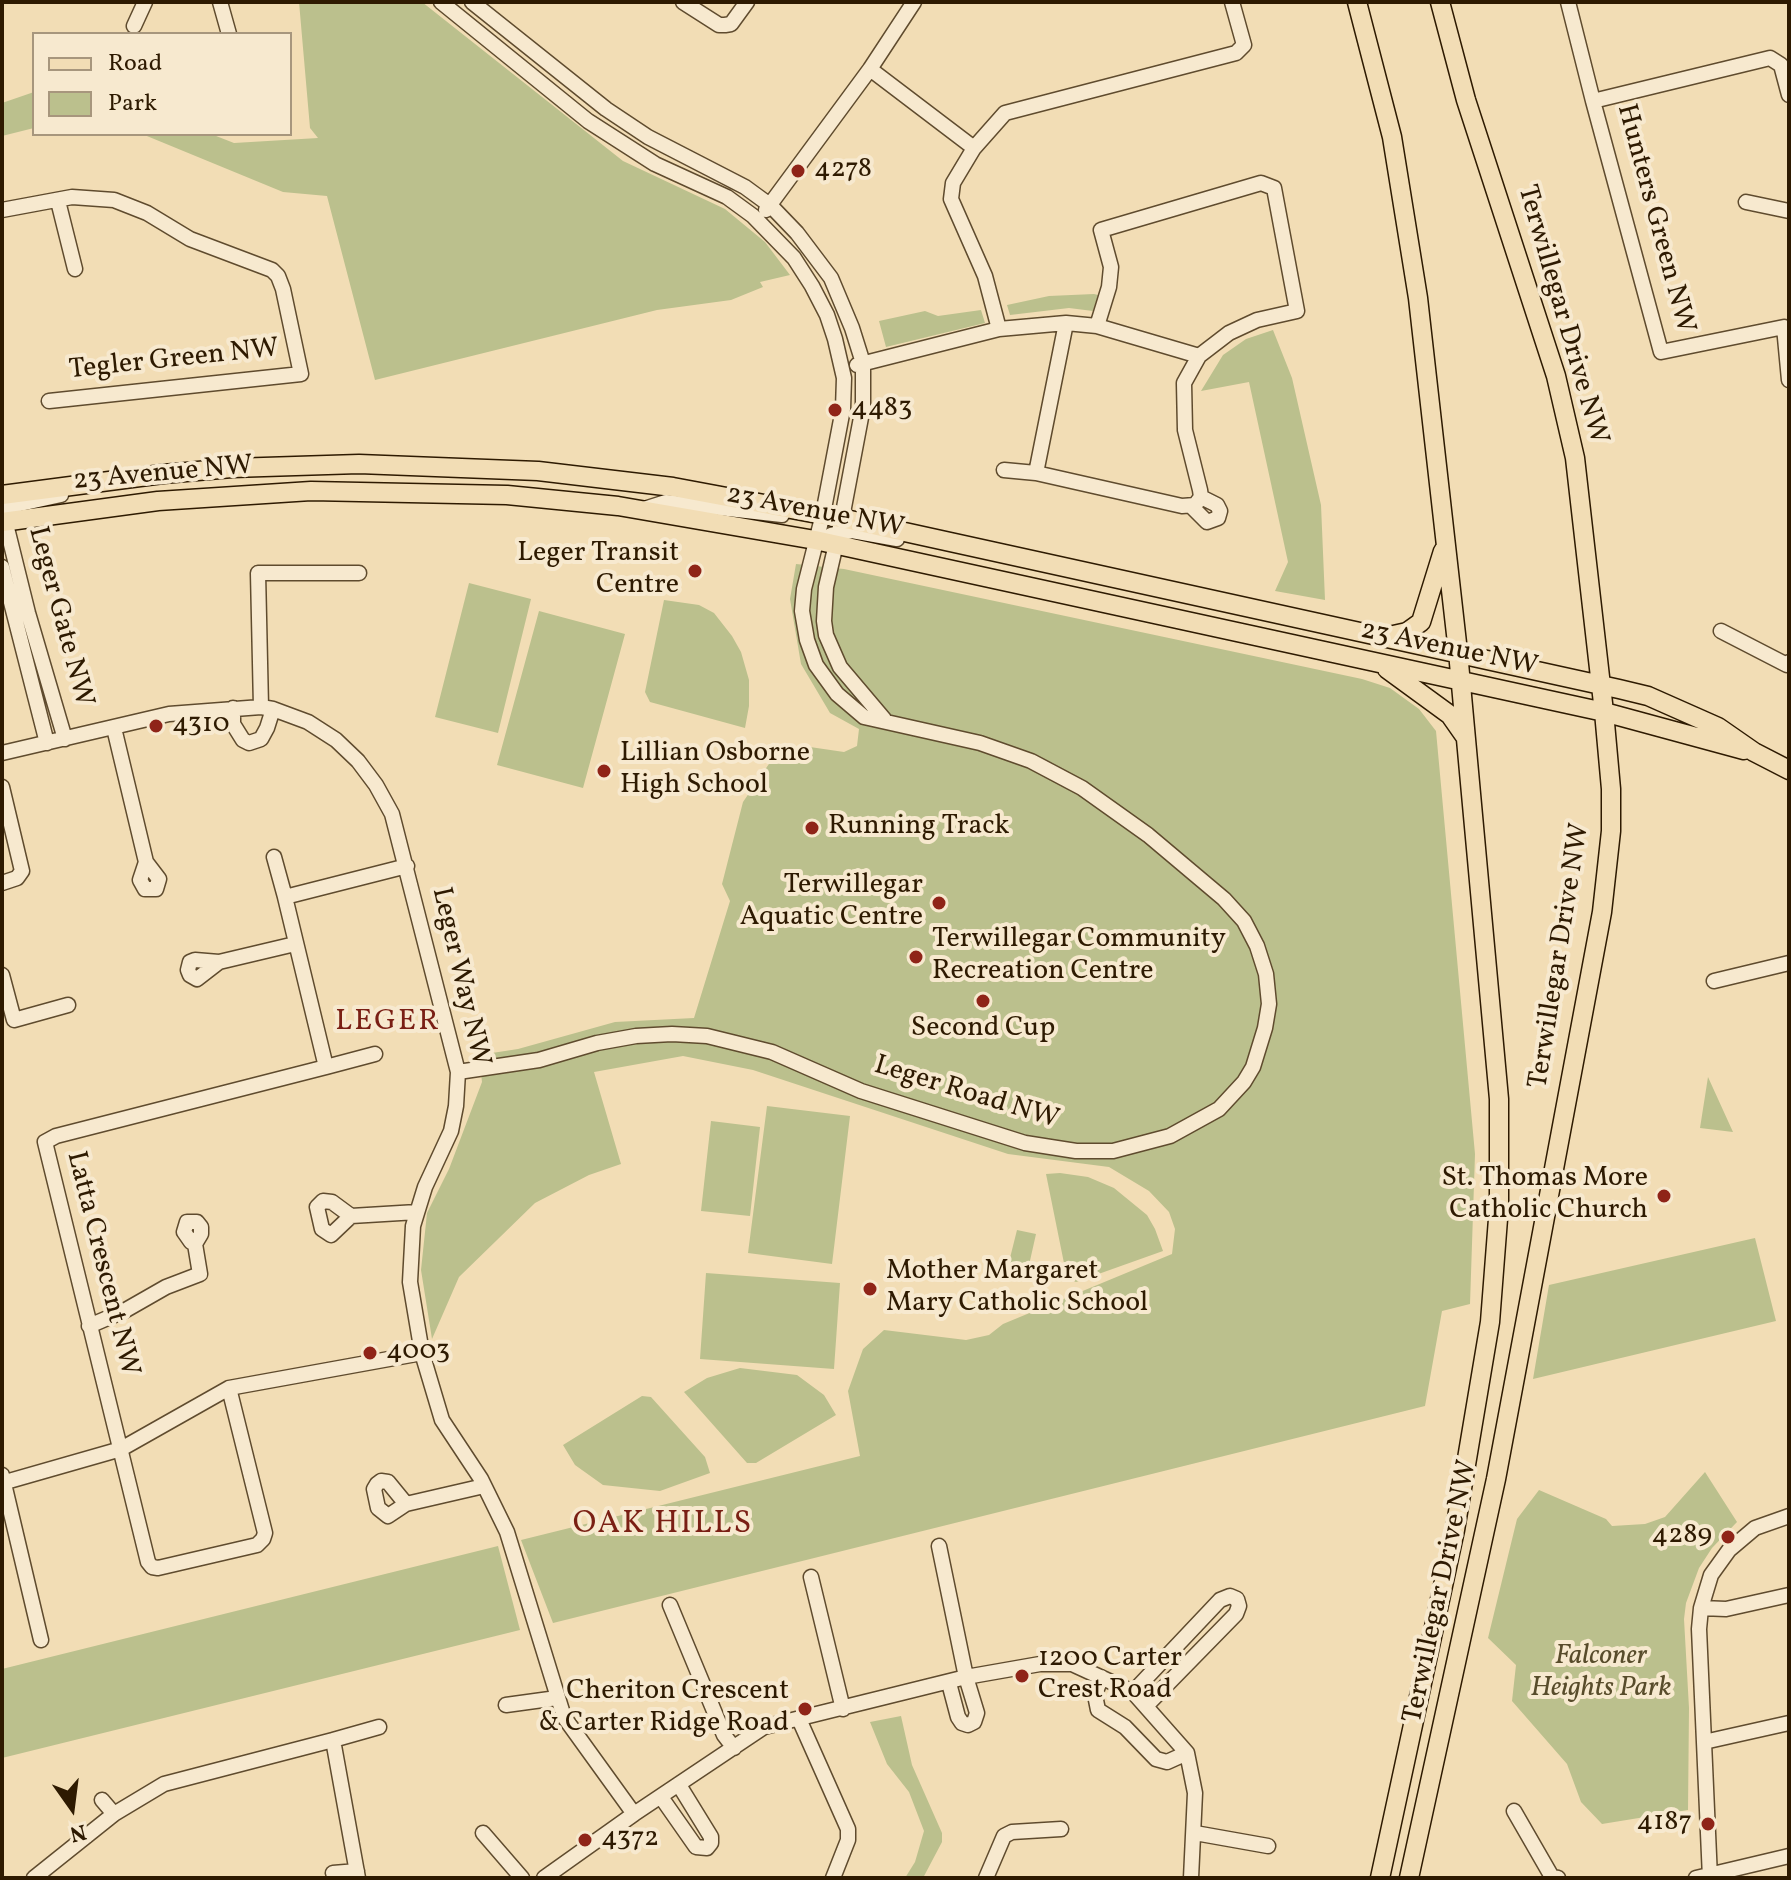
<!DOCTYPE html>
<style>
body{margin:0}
#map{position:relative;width:1791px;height:1880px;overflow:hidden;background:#f2ddb5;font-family:Vollkorn,serif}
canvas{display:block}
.frame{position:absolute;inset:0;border:4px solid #2e1a01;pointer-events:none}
.legend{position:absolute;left:32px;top:32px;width:260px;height:104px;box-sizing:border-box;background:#f7e9cf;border:2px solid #a7967d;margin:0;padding:10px 14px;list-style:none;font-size:24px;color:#2e1a01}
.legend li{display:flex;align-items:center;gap:16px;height:40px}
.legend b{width:40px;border:2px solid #a7967d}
.north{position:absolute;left:32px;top:1768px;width:80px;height:80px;-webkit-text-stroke:6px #f7e9cf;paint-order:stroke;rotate:166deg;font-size:22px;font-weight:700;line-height:32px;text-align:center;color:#2e1a01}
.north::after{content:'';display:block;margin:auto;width:28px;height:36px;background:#2e1a01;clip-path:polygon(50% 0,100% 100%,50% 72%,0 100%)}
</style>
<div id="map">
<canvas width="1791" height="1880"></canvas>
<div class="frame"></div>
<ul class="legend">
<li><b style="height:10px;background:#f2ddb5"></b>Road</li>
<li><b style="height:22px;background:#bbc08d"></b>Park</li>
</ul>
<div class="north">N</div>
</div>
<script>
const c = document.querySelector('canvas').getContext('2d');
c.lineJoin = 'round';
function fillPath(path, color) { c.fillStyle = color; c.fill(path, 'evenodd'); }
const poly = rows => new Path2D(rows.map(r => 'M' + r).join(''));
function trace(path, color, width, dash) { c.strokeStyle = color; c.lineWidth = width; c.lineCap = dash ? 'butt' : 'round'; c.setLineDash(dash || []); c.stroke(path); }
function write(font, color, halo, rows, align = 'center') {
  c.font = font + ' Vollkorn,serif'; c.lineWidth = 8; c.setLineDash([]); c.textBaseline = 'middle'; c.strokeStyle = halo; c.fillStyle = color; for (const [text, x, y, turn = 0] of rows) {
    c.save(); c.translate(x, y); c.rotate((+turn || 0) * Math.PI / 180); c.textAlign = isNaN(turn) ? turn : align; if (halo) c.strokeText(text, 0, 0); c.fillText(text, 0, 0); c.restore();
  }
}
fillPath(poly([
 [299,2,422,2,623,161,725,209,765,242,790,275,760,282,763,287,731,300,657,310,375,380,327,196,283,192,142,134,211,134,234,143,318,138,310,128],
 [34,92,34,128,2,136,2,103],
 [1094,294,1098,295,1093,311,1069,308,1010,315,1007,305,1049,296],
 [981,310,985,323,886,347,879,321,925,311,938,316],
 [1273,330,1292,378,1321,505,1325,600,1275,591,1288,562,1249,382,1201,391,1223,355,1246,339],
 [796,564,844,569,1362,679,1390,688,1419,709,1436,731,1475,1154,1470,1304,1442,1311,1425,1406,553,1623,521,1540,860,1456,848,1391,863,1349,884,1330,966,1340,989,1335,1003,1324,1172,1254,1175,1229,1169,1212,1149,1191,1109,1167,1008,1154,753,1070,683,1056,594,1072,621,1164,589,1175,535,1203,459,1277,432,1339,421,1270,427,1213,449,1169,482,1082,479,1055,518,1049,615,1022,694,1018,730,901,722,884,743,802,773,758,810,747,844,752,857,746,859,729,830,713,801,664,790,599],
 [469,583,531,599,498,733,435,717],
 [664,600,699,605,714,613,732,636,741,652,749,680,749,706,745,728,650,702,645,692],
 [539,611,625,634,583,788,497,765],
 [1708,1077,1733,1132,1700,1128],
 [767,1106,850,1116,832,1264,748,1253],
 [711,1121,760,1127,750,1216,701,1211],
 [1060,1173,1088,1177,1114,1188,1147,1215,1155,1229,1163,1251,1076,1282,1067,1278,1046,1174],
 [1017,1230,1036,1234,1027,1274,1007,1270],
 [1755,1238,1776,1321,1533,1379,1549,1285],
 [706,1273,840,1283,834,1369,700,1359],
 [740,1368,797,1375,824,1395,836,1415,756,1463,747,1463,684,1392,707,1378],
 [642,1396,651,1397,705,1457,710,1473,660,1491,603,1485,575,1465,563,1445],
 [1705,1472,1737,1522,1712,1548,1699,1568,1686,1603,1684,1619,1689,1708,1688,1810,1602,1824,1581,1802,1567,1764,1512,1701,1516,1665,1488,1638,1517,1519,1539,1490,1606,1519,1612,1526,1645,1524,1665,1517],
 [498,1546,520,1630,2,1758,2,1669],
 [901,1716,912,1765,942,1833,942,1842,923,1878,905,1878,915,1862,924,1831,909,1792,887,1764,870,1722]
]), '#bbc08d');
const minor = poly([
 [220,2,229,34],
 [441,2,588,121,655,164,727,197,753,216,794,258,812,286,827,315,835,339,844,378,843,409,823,514,804,589,802,611,807,640,816,665,837,694,864,717,980,743,1031,761,1082,788,1148,835,1224,899,1244,921,1257,946,1266,974,1269,1004,1265,1028,1253,1067,1244,1082,1219,1109,1170,1136,1113,1151,1076,1151,1025,1143,861,1091,772,1052,707,1036,672,1034,636,1036,597,1043,539,1060,458,1072],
 [472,2,606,109,648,137,745,187,771,206,797,233,831,278,852,328,863,363,863,407,842,518,826,587,824,621,826,635,840,667,884,719],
 [683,2,719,25,725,25,731,24,747,2],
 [1568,2,1593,101],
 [134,26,145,2],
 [870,69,974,148],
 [1789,95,1781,65,1770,58,1593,101,1661,352,1784,327,1789,380],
 [58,201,75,269],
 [1746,202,1789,211],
 [2,210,72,197,114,200,147,213,190,239,272,270,278,276,283,289,301,374,49,401],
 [766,210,870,69,914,2],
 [1066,323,1036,473,1182,506,1195,505,1201,497,1200,490,1185,430,1184,383,1199,356,1229,333,1257,320,1297,311,1274,188,1261,183,1101,230,1111,267,1109,287,1097,326],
 [999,329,985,276,951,199,953,183,974,148,1005,113,1236,53,1244,45,1232,2],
 [857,365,999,329,1066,323,1097,326,1199,356],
 [1004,470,1036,473],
 [1192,507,1207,522,1218,518,1220,511,1217,505,1201,497],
 [2,508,28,613,65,739],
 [2,508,61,495],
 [644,509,666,502,782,515],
 [831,535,852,531,897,539],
 [2,567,47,743],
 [1721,631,1787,665,1789,662],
 [261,707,258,573,359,573],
 [233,708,233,724,243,740,249,743,261,739,267,728,273,709],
 [114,728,146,862,140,880,145,889,156,889,159,879,146,862],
 [2,753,169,714,261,707,273,709,308,722,336,740,358,761,376,785,392,814,458,1072,456,1106,451,1131,425,1187,413,1226,410,1282,422,1353,442,1420,481,1479,507,1532,564,1717,634,1814],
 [2,787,22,871,17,878,2,883],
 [274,857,285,897],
 [219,962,195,960,190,962,188,970,190,975,197,979,219,962,295,944],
 [2,975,14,1020,68,1005],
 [1714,981,1789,963],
 [326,1067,375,1054],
 [351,1216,332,1202,323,1201,317,1207,322,1229,331,1235,351,1216,417,1212],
 [89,1326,124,1311,166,1287,200,1274,195,1244,191,1242,184,1232,187,1222,197,1222,201,1227,201,1234,195,1244],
 [229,1388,265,1533,263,1539,257,1545,158,1568,152,1567,148,1562,45,1142,56,1136,326,1067,285,897,407,866],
 [2,1475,41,1640],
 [2,1483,121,1449,229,1388,422,1353],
 [406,1504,388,1482,381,1481,377,1484,374,1489,378,1508,388,1516,406,1504,484,1486],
 [939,1546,966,1677,977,1713,974,1722,968,1725,962,1723,958,1717,949,1683],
 [811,1577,843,1709],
 [670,1605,724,1735,734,1748],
 [1701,1608,1726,1609,1789,1595],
 [1101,1677,1095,1695,1098,1710,1125,1727,1156,1759,1167,1762,1187,1753],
 [1133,1692,1220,1600,1230,1596,1237,1599,1239,1606,1236,1614,1146,1706],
 [506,1705,557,1698],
 [799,1719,848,1829,848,1840,833,1878],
 [333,1740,379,1727],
 [1704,1742,1789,1723],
 [661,1797,696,1847,707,1848,711,1843,711,1837,679,1785],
 [102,1800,114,1814],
 [1514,1811,1552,1877,1558,1878],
 [483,1833,522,1878],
 [1195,1833,1268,1846],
 [333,1873,357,1871],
 [34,1878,114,1814,164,1784,333,1740,358,1878],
 [544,1878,634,1814,764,1727,966,1677,1040,1664,1072,1664,1133,1692,1187,1753,1195,1793,1191,1878],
 [986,1878,1004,1836,1012,1832,1061,1829],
 [1696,1878,1789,1856],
 [1710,1878,1699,1629,1701,1608,1711,1575,1729,1550,1755,1528,1789,1516]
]);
const major = poly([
 [1357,2,1392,137,1418,298,1458,652,1499,1099,1499,1206,1490,1322,1455,1530,1380,1878],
 [2,495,163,474,232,468,359,464,538,471,673,487,850,520,1619,689,1648,696,1718,727,1754,752,1789,770],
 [2,522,158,501,311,491,507,495,618,506,815,540,1604,712,1744,750],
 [1389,636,1407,632,1421,622,1443,551],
 [1387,669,1450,715,1464,735],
 [1409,1878,1496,1479,1602,912,1611,831,1611,789,1604,712,1575,458,1556,376,1466,100,1440,2]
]);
trace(minor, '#5f4b2e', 17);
trace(major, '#2e1a01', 21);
trace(minor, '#f7e9cf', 14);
trace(major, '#f2ddb5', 18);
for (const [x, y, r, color] of [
 [798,171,8,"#8f2418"],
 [835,410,8,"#8f2418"],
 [695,571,8,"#8f2418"],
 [156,726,8,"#8f2418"],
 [604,771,8,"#8f2418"],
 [812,828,8,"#8f2418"],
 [939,903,8,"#8f2418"],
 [916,957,8,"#8f2418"],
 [983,1001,8,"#8f2418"],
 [1664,1196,8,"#8f2418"],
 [870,1289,8,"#8f2418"],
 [370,1353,8,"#8f2418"],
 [1728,1537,8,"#8f2418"],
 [1022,1676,8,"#8f2418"],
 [805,1709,8,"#8f2418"],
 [1708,1824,8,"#8f2418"],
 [585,1840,8,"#8f2418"]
]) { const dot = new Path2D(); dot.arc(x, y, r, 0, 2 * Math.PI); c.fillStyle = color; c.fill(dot); trace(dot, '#f7e9cf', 3); }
write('28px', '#2e1a01', '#f7e9cf', [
 ["4278",814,171],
 ["4483",851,410],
 ["Leger Transit",679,555,"right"],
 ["Centre",679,587,"right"],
 ["4310",172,726],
 ["Lillian Osborne",620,755],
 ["High School",620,787],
 ["Running Track",828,828],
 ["Terwillegar",923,887,"right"],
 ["Aquatic Centre",923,919,"right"],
 ["Terwillegar Community",932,941],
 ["Recreation Centre",932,973],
 ["Second Cup",983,1030,"center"],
 ["St. Thomas More",1648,1180,"right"],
 ["Catholic Church",1648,1212,"right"],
 ["Mother Margaret",886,1273],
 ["Mary Catholic School",886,1305],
 ["4003",386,1353],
 ["4289",1712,1537,"right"],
 ["1200 Carter",1038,1660],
 ["Crest Road",1038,1692],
 ["Cheriton Crescent",789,1693,"right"],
 ["& Carter Ridge Road",789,1725,"right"],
 ["4187",1692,1824,"right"],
 ["4372",601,1840]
], 'left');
write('28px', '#2e1a01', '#f7e9cf', [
 ["Hunters Green NW",1654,219,75],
 ["Terwillegar Drive NW",1561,315,74],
 ["Tegler Green NW",174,361,-6],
 ["23 Avenue NW",163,475,-5],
 ["23 Avenue NW",815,513,11],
 ["Leger Gate NW",59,617,75],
 ["23 Avenue NW",1449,650,12],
 ["Terwillegar Drive NW",1561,956,-81],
 ["Leger Way NW",459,977,77],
 ["Leger Road NW",966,1094,17],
 ["Latta Crescent NW",101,1264,76],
 ["Terwillegar Drive NW",1442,1592,-78]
]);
write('italic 28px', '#584c2b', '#f7e9cf', [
 ["Falconer",1601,1658],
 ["Heights Park",1601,1690]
]);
c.letterSpacing = '2px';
write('30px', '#7a1f14', '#f7e9cf', [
 ["LEGER",388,1023]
]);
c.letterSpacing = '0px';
c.letterSpacing = '2px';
write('32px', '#7a1f14', '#f7e9cf', [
 ["OAK HILLS",663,1526]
]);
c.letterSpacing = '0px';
</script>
